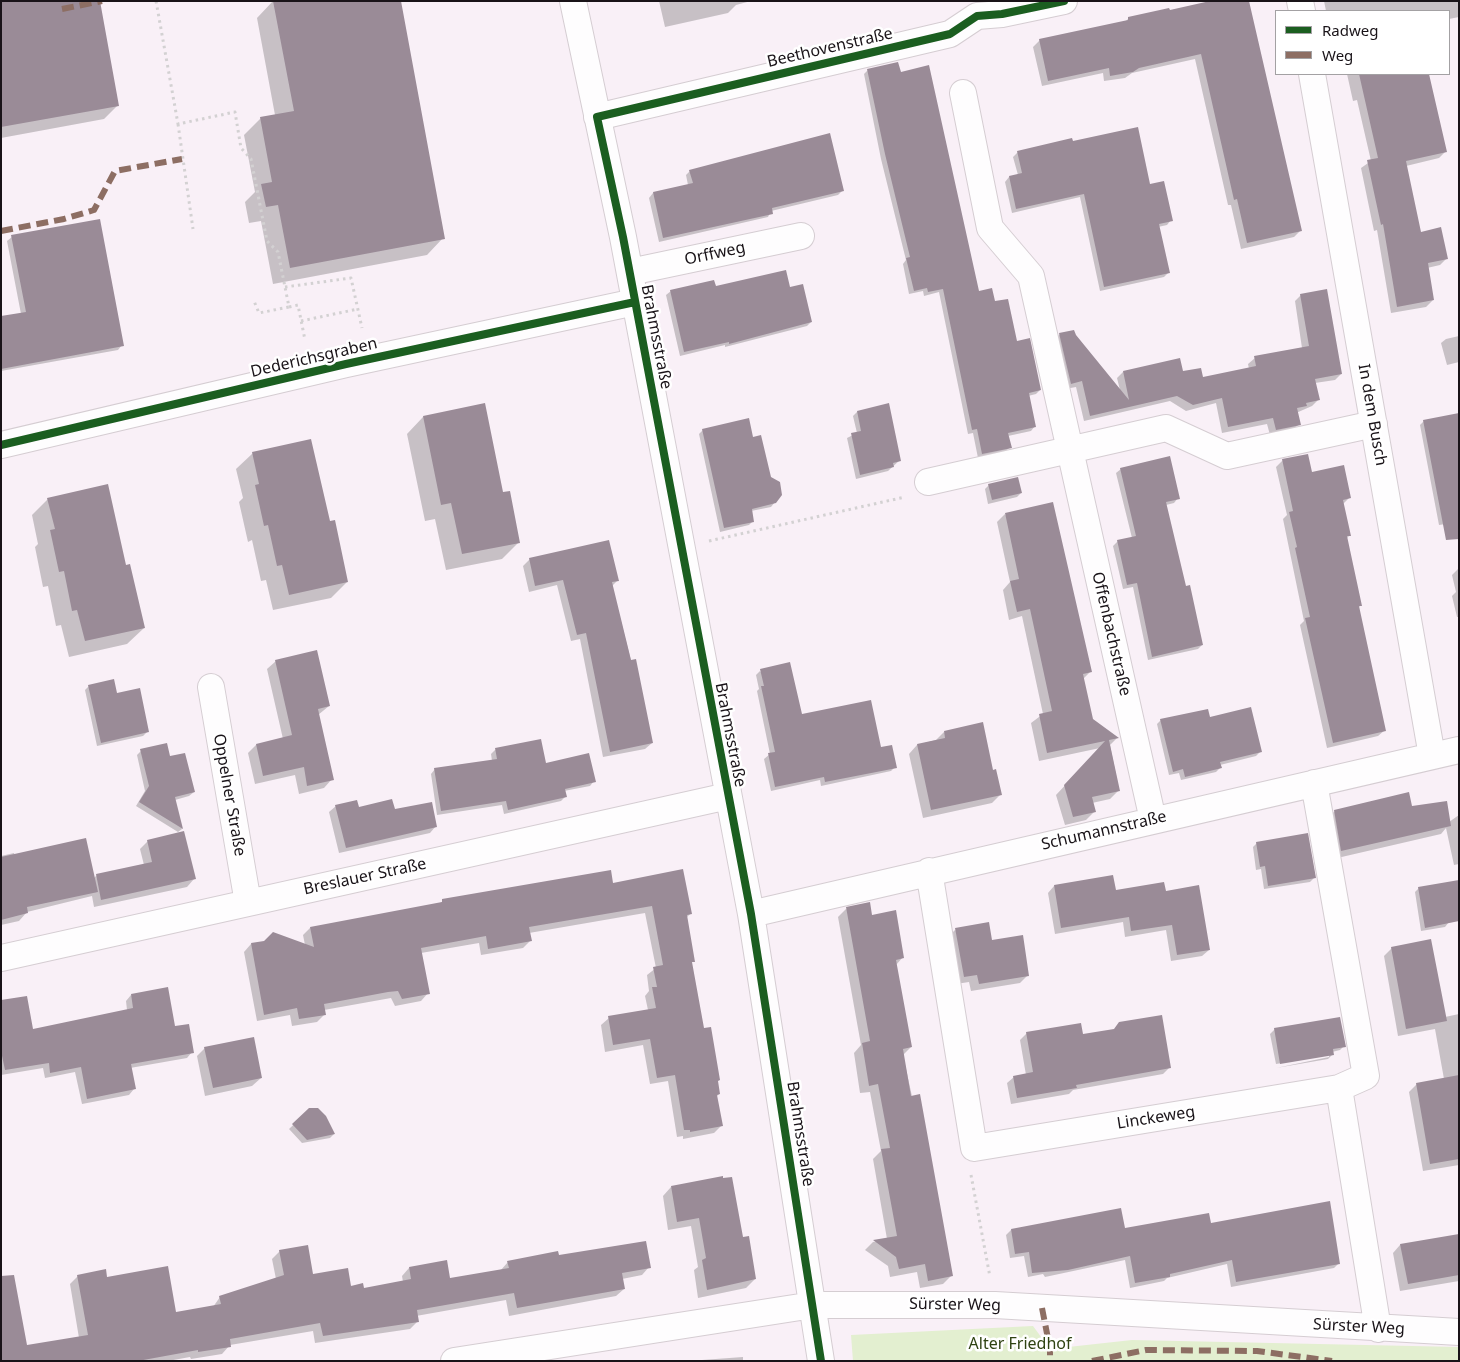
<!DOCTYPE html>
<meta charset="utf-8">
<style>
body{margin:0}
#map{position:relative;width:1460px;height:1362px;overflow:hidden;background:#f9f0f7;font-family:"Noto Sans",sans-serif}
canvas{display:block}
.frame{position:absolute;inset:0;border:2px solid #191318;pointer-events:none}
.legend{position:absolute;left:1275px;top:10px;width:175px;height:65px;box-sizing:border-box;background:#fff;border:1px solid #a3a1a3;margin:0;padding:6px 9px;list-style:none;font-size:15px;color:#191318}
.legend li{display:flex;align-items:center;gap:10px;height:25px}
.legend b{width:25px;border:1px solid #a3a1a3}
</style>
<div id="map">
<canvas width="1460" height="1362"></canvas>
<div class="frame"></div>
<ul class="legend">
<li><b style="height:6px;background:#1b5e20"></b>Radweg</li>
<li><b style="height:6px;background:#8d6e63"></b>Weg</li>
</ul>
</div>
<script>
const c = document.querySelector('canvas').getContext('2d');
c.lineJoin = 'round';
function fillPath(path, color) { c.fillStyle = color; c.fill(path, 'evenodd'); }
const poly = rows => new Path2D(rows.map(r => 'M' + r).join(''));
function trace(path, color, width, dash) { c.strokeStyle = color; c.lineWidth = width; c.lineCap = dash ? 'butt' : 'round'; c.setLineDash(dash || []); c.stroke(path); }
function write(font, color, halo, rows, align = 'center') {
  c.font = font + ' "Noto Sans",sans-serif'; c.lineWidth = 5; c.setLineDash([]); c.textBaseline = 'middle'; c.strokeStyle = halo; c.fillStyle = color; for (const [text, x, y, turn = 0] of rows) {
    c.save(); c.translate(x, y); c.rotate((+turn || 0) * Math.PI / 180); c.textAlign = isNaN(turn) ? turn : align; if (halo) c.strokeText(text, 0, 0); c.fillText(text, 0, 0); c.restore();
  }
}
fillPath(poly([
 [1033,1326,1050,1349,1132,1340,1459,1347,1459,1361,853,1361,851,1335]
]), '#e3efd0');
fillPath(poly([
 [1,1,118,105,104,119,1,138],
 [273,1,443,238,427,255,273,284,261,221,249,223,245,202,255,192,244,135,261,118,275,115,257,18],
 [659,1,751,1,736,5,728,13,665,27],
 [1216,1,1300,231,1294,237,1241,249,1231,205,1228,205,1195,59,1132,73,1125,78,1104,81,1103,73,1042,86,1033,47,1040,40,1125,22,1128,19],
 [1324,1,1459,1,1459,17,1449,19,1449,11,1326,11],
 [868,70,979,292,994,303,1040,390,1036,394,1028,396,1035,426,1031,431,1008,436,1010,447,1006,451,978,458,973,433,968,434,939,292,924,296,923,291,909,294,903,264,906,260,881,159,864,74],
 [1347,74,1423,74,1430,109,1445,152,1439,158,1406,166,1420,233,1447,258,1440,265,1427,268,1433,300,1426,307,1391,313,1377,230,1374,231,1361,168,1371,161,1357,100,1353,101],
 [1072,143,1149,186,1171,220,1167,225,1158,227,1168,273,1164,277,1100,291,1080,197,1012,213,1005,182,1009,177,1018,175,1013,157,1018,152],
 [690,171,842,191,838,195,771,211,768,217,659,242,649,198,653,193,688,185,686,175],
 [12,237,122,345,118,350,1,371,1,318,21,314,7,241],
 [715,287,789,289,811,322,807,326,725,347,725,345,680,356,666,295,671,291],
 [1301,295,1341,374,1335,380,1315,383,1318,400,1312,406,1296,413,1299,424,1293,430,1270,435,1267,424,1222,433,1216,403,1186,411,1170,401,1084,421,1076,387,1065,389,1054,340,1060,334,1074,335,1120,390,1117,378,1123,372,1182,373,1202,379,1249,369,1248,364,1255,358,1302,348,1295,301],
 [1459,336,1459,362,1447,365,1441,343,1446,339],
 [484,405,502,494,519,542,502,559,446,570,435,519,425,521,407,434,423,417],
 [888,405,900,460,888,471,856,479,847,438,857,433,853,416,857,412],
 [1424,421,1459,522,1439,525,1420,425],
 [703,430,752,439,775,502,771,507,751,511,753,521,749,525,720,532,699,434],
 [253,453,329,523,347,582,331,598,273,610,266,580,261,581,252,540,248,542,239,502,243,498,236,469],
 [1283,460,1311,473,1349,498,1343,504,1350,535,1346,539,1361,605,1358,608,1385,730,1378,736,1327,748,1300,625,1304,621,1283,519,1287,515,1276,467],
 [1121,469,1178,498,1174,503,1166,505,1185,588,1202,645,1198,649,1148,660,1133,587,1123,589,1113,546,1118,541,1132,538,1116,473],
 [989,485,1021,493,1017,497,988,504,985,489],
 [48,499,125,566,144,628,127,644,69,657,61,625,56,626,48,586,43,587,35,547,38,544,32,515],
 [1005,514,1090,672,1083,679,1092,720,1117,738,1110,745,1119,790,1110,799,1092,803,1094,812,1086,820,1065,825,1056,795,1100,748,1039,761,1031,723,1043,714,1022,616,1009,620,1003,590,1010,582,997,522],
 [530,559,617,581,612,586,652,743,645,749,603,757,580,639,571,641,557,585,529,592,523,566],
 [1458,569,1459,617,1457,617,1452,596,1456,592,1452,575],
 [276,661,329,706,318,715,332,779,324,788,299,794,295,775,255,784,248,753,256,745,283,739,267,669],
 [760,671,801,716,880,749,895,767,891,771,821,786,820,780,771,791,764,759,770,754,757,691,759,689,756,675],
 [89,686,116,695,148,731,143,736,97,746,85,690],
 [1209,718,1260,752,1256,756,1220,765,1220,768,1216,772,1181,780,1179,773,1169,775,1157,724,1161,720],
 [944,732,992,772,1000,795,992,803,923,818,909,754,917,745,936,740],
 [540,740,545,764,594,781,590,786,564,791,565,797,561,801,504,814,502,805,437,815,431,774,435,769,492,761,491,754,495,750],
 [141,751,169,757,194,792,189,796,175,800,182,829,178,832,136,806,145,791,137,755],
 [336,806,394,811,436,826,430,833,339,853,329,812],
 [1411,807,1449,822,1459,815,1459,864,1454,865,1446,828,1441,834,1333,859,1326,819,1335,811],
 [148,841,194,879,187,887,94,907,92,896,27,912,19,921,1,925,1,856,14,853,15,856,94,878,97,875,144,865,140,849],
 [1257,843,1314,878,1310,882,1264,889,1261,869,1256,870,1253,847],
 [612,884,691,913,686,918,693,961,691,963,703,1029,719,1094,716,1097,721,1126,714,1133,683,1139,683,1136,677,1137,668,1081,650,1084,643,1045,605,1052,601,1025,609,1018,648,1010,645,996,649,991,647,975,656,968,645,913,529,933,530,941,523,948,481,955,479,943,421,953,428,993,421,1001,395,1006,391,998,324,1010,325,1014,317,1022,292,1026,290,1015,257,1021,244,952,251,944,305,945,303,935,310,928,439,904,443,901],
 [1054,886,1115,892,1165,892,1209,950,1202,956,1171,961,1166,930,1125,937,1123,922,1055,934,1048,893],
 [1419,888,1449,922,1445,927,1421,931,1415,892],
 [846,909,871,916,903,957,896,965,911,1047,903,1055,951,1276,943,1284,920,1288,917,1272,890,1277,888,1266,865,1250,873,1242,887,1239,873,1159,881,1151,870,1092,860,1093,854,1053,861,1045,838,917],
 [955,930,1028,975,1020,983,971,991,969,982,956,984,947,938],
 [1392,948,1445,1017,1459,1014,1459,1165,1423,1171,1409,1092,1417,1084,1444,1079,1435,1029,1398,1036,1384,956],
 [131,995,174,1028,192,1052,187,1058,130,1068,134,1089,129,1095,82,1104,75,1072,45,1078,43,1068,1,1075,1,1001,32,1030,127,1010,126,1001],
 [1275,1029,1344,1046,1340,1050,1332,1052,1332,1055,1328,1059,1276,1068,1329,1057,1329,1055,1276,1064,1270,1034],
 [1027,1033,1082,1036,1169,1068,1163,1074,1073,1090,1069,1094,1011,1104,1007,1083,1014,1077,1026,1075,1020,1040],
 [205,1048,261,1078,252,1086,205,1096,197,1056],
 [310,1109,334,1134,330,1138,302,1143,289,1129],
 [671,1187,742,1238,755,1279,746,1288,698,1298,694,1270,698,1267,691,1226,668,1230,663,1196],
 [1210,1224,1339,1263,1334,1268,1231,1287,1227,1264,1167,1278,1164,1281,1130,1288,1125,1260,1045,1277,1043,1274,1028,1277,1024,1256,1010,1258,1006,1235,1011,1230,1124,1229],
 [1459,1235,1459,1281,1400,1291,1393,1253,1400,1245],
 [280,1251,312,1275,363,1289,403,1282,402,1276,409,1268,449,1280,500,1271,508,1262,558,1257,649,1267,642,1275,622,1279,624,1289,616,1296,509,1316,506,1300,416,1316,417,1322,410,1329,315,1343,313,1331,230,1345,222,1354,191,1359,190,1357,168,1361,1,1361,26,1347,79,1338,70,1284,78,1276,106,1279,175,1313,213,1307,220,1297,276,1279,272,1259],
 [743,1357,743,1361,688,1361]
]), '#0003');
fillPath(poly([
 [1,1,100,1,119,106,1,127],
 [273,1,401,1,445,239,290,268,278,205,266,207,261,184,272,182,260,117,294,111],
 [1210,1,1249,1,1302,231,1247,243,1237,199,1234,200,1201,54,1139,68,1133,72,1110,76,1109,68,1048,81,1039,39,1128,20,1128,17,1169,8,1170,10],
 [898,62,901,72,929,65,979,291,992,288,995,301,1008,299,1017,341,1030,338,1041,390,1029,393,1036,427,1008,433,1012,448,982,454,977,429,972,430,943,289,928,292,927,288,914,291,906,258,910,257,885,154,867,69],
 [1359,74,1429,74,1447,152,1406,161,1421,232,1441,227,1448,259,1428,263,1434,300,1397,307,1383,224,1381,225,1367,160,1378,158],
 [1138,127,1150,184,1164,181,1173,221,1159,224,1170,273,1104,287,1084,194,1016,209,1009,176,1022,173,1017,151,1072,138,1073,141],
 [830,133,844,191,772,208,773,214,663,238,653,192,693,183,689,170],
 [100,219,124,346,1,369,1,316,26,312,11,235],
 [786,270,790,287,803,284,812,322,729,344,729,342,684,352,670,290,714,280,716,286],
 [1327,289,1342,374,1315,379,1320,400,1306,403,1307,406,1297,408,1301,425,1276,430,1273,418,1228,427,1222,398,1193,405,1177,396,1090,416,1082,381,1071,384,1059,333,1074,330,1076,335,1129,400,1123,371,1180,358,1183,371,1201,368,1203,377,1256,366,1254,356,1309,346,1300,294],
 [485,403,503,492,510,491,520,543,462,554,451,503,441,505,423,416],
 [889,403,901,461,893,463,894,467,860,475,851,433,861,431,857,411],
 [1459,413,1459,539,1446,540,1423,420],
 [749,418,753,437,761,435,771,477,780,482,782,495,776,503,752,509,754,522,724,528,702,429],
 [311,439,330,521,335,520,348,582,289,595,282,565,277,566,268,525,264,526,255,485,259,484,252,452],
 [1308,454,1312,472,1344,465,1351,498,1343,500,1351,536,1347,536,1362,606,1359,606,1386,731,1333,743,1305,618,1310,617,1295,548,1297,547,1289,512,1293,511,1282,459],
 [1170,456,1180,499,1166,502,1186,586,1190,585,1203,645,1152,657,1137,583,1127,585,1117,540,1136,536,1120,468],
 [1018,477,1022,493,992,500,988,484],
 [108,484,126,565,130,564,145,628,85,641,77,610,72,611,64,571,59,572,50,530,55,529,47,498],
 [1053,502,1092,672,1083,674,1093,719,1119,738,1109,740,1120,791,1092,797,1096,812,1073,817,1064,785,1105,741,1047,753,1039,714,1052,711,1030,609,1017,612,1010,581,1019,579,1005,513],
 [609,540,619,581,612,582,631,660,636,659,653,743,610,752,586,633,577,635,563,580,535,586,529,558],
 [317,650,330,706,318,709,334,780,307,786,304,767,263,776,256,744,292,735,275,660],
 [790,662,802,714,871,700,881,747,892,745,897,768,825,782,824,777,775,787,768,753,775,752,761,686,764,686,760,669],
 [114,679,117,693,140,688,149,732,101,743,88,685],
 [1251,707,1262,752,1220,762,1222,768,1185,777,1183,769,1173,772,1160,719,1208,709,1210,717],
 [983,722,993,770,996,769,1002,795,931,810,917,744,945,738,944,731],
 [541,739,546,763,589,753,596,782,565,789,567,797,508,810,506,801,441,811,434,768,497,759,495,748],
 [167,743,170,756,185,753,195,792,175,797,183,829,139,802,149,786,140,749],
 [1409,792,1412,806,1447,801,1451,826,1341,851,1334,810],
 [392,799,395,809,432,802,437,827,346,848,335,805,357,800,359,807],
 [184,831,196,879,101,900,96,874,152,862,147,840],
 [1308,833,1316,878,1268,886,1265,866,1260,867,1256,842],
 [86,838,98,892,27,907,28,913,1,920,1,857],
 [683,869,692,914,687,915,695,962,692,962,704,1028,711,1027,720,1080,718,1081,720,1094,717,1095,723,1126,690,1132,690,1130,684,1130,675,1075,657,1078,650,1039,613,1045,608,1016,656,1008,652,987,657,987,653,967,663,965,652,906,529,927,532,941,488,949,486,936,421,948,430,994,402,999,398,991,388,992,324,1004,326,1015,299,1019,297,1008,264,1015,251,943,264,941,273,932,314,947,310,927,442,902,442,899,611,870,613,883],
 [1113,875,1116,890,1164,882,1166,891,1199,885,1210,950,1177,955,1172,925,1131,931,1129,917,1061,928,1054,885],
 [1459,880,1459,921,1425,928,1418,887],
 [870,902,872,915,896,910,904,958,896,960,912,1047,903,1049,911,1096,920,1094,953,1276,928,1281,925,1264,899,1269,896,1257,873,1240,897,1236,881,1149,890,1148,878,1084,869,1086,862,1043,870,1041,846,907],
 [989,922,992,940,1023,935,1029,976,979,984,977,975,964,977,955,928],
 [1431,939,1447,1021,1406,1029,1391,947],
 [168,987,175,1026,189,1024,194,1053,131,1064,136,1089,87,1099,81,1067,50,1073,49,1063,5,1070,1,1051,1,1000,27,996,33,1029,133,1008,131,994],
 [1162,1015,1171,1068,1076,1085,1077,1088,1017,1098,1013,1076,1033,1072,1026,1032,1081,1023,1083,1034,1114,1029,1119,1022],
 [1340,1017,1346,1047,1333,1049,1334,1055,1280,1064,1274,1028],
 [254,1037,262,1078,213,1088,204,1047],
 [1459,1075,1459,1159,1430,1164,1416,1083],
 [309,1108,318,1108,326,1116,335,1134,307,1140,292,1124],
 [723,1176,723,1178,732,1177,743,1237,749,1236,756,1279,707,1290,702,1260,706,1258,699,1218,677,1222,671,1186],
 [1330,1201,1340,1264,1236,1282,1232,1260,1170,1274,1170,1277,1135,1283,1130,1256,1068,1270,1032,1273,1029,1252,1015,1254,1011,1229,1121,1208,1125,1228,1209,1213,1211,1223],
 [1459,1234,1459,1275,1408,1284,1400,1244],
 [646,1241,651,1268,622,1273,625,1289,517,1308,514,1293,417,1310,419,1322,323,1336,320,1323,230,1339,231,1347,198,1352,198,1350,138,1361,1,1361,1,1276,14,1275,27,1345,88,1335,77,1275,106,1269,107,1277,168,1266,176,1312,221,1304,219,1296,284,1275,279,1250,308,1245,313,1274,348,1268,351,1286,363,1283,364,1288,411,1279,409,1267,447,1260,450,1278,509,1268,507,1261,558,1251,559,1255]
]), '#9a8b97');
const street = poly([
 [573,1,623,237,751,914,821,1361],
 [1300,1,1302,11],
 [1312,74,1432,756],
 [963,93,990,228,1031,276,1153,820],
 [597,117,950,34,977,16,1002,14,1064,1],
 [630,272,801,236],
 [1,445,346,364,635,302],
 [928,482,1166,428,1227,456,1374,424],
 [211,687,248,903],
 [1314,783,1366,1076,1339,1088],
 [929,871,974,1148,1339,1088,1378,1329],
 [751,914,1459,750],
 [1,958,728,796],
 [454,1361,813,1305,995,1305,1459,1332]
]);
trace(street, '#d5cdd2', 28);
trace(poly([
 [156,1,178,124,235,112,241,148,251,159,267,241,278,252,289,307,259,313,254,301],
 [178,124,193,229],
 [285,287,351,278,362,328],
 [289,307,298,305,305,340],
 [301,321,358,309],
 [709,541,905,497],
 [971,1175,990,1277]
]), '#d3d1d2', 3, [2.5, 4]);
trace(street, '#fefdfe', 26);
trace(poly([
 [62,9,102,1],
 [1,231,64,219,94,210,115,171,182,159],
 [1042,1308,1050,1349,1050,1361],
 [1092,1361,1146,1350,1257,1351,1332,1361]
]), '#8d6e63', 6, [12, 6]);
trace(poly([
 [1,445,346,364,635,302],
 [821,1361,751,914,623,237,597,117,950,34,977,16,1002,14,1064,1]
]), '#1b5e20', 8);
write('16px', '#191318', '#fff', [
 ["Beethovenstraße",830,48,-13],
 ["Orffweg",715,254,-12],
 ["Brahmsstraße",656,337,79],
 ["Dederichsgraben",314,358,-13],
 ["In dem Busch",1372,415,80],
 ["Offenbachstraße",1111,634,77],
 ["Brahmsstraße",730,735,79],
 ["Oppelner Straße",229,795,80],
 ["Schumannstraße",1104,831,-13],
 ["Breslauer Straße",365,877,-12],
 ["Linckeweg",1156,1118,-9],
 ["Brahmsstraße",800,1134,81],
 ["Sürster Weg",955,1305,1],
 ["Sürster Weg",1359,1327,3]
]);
write('16px', '#2f4312', '#fff', [
 ["Alter Friedhof",1020,1344]
]);
</script>
